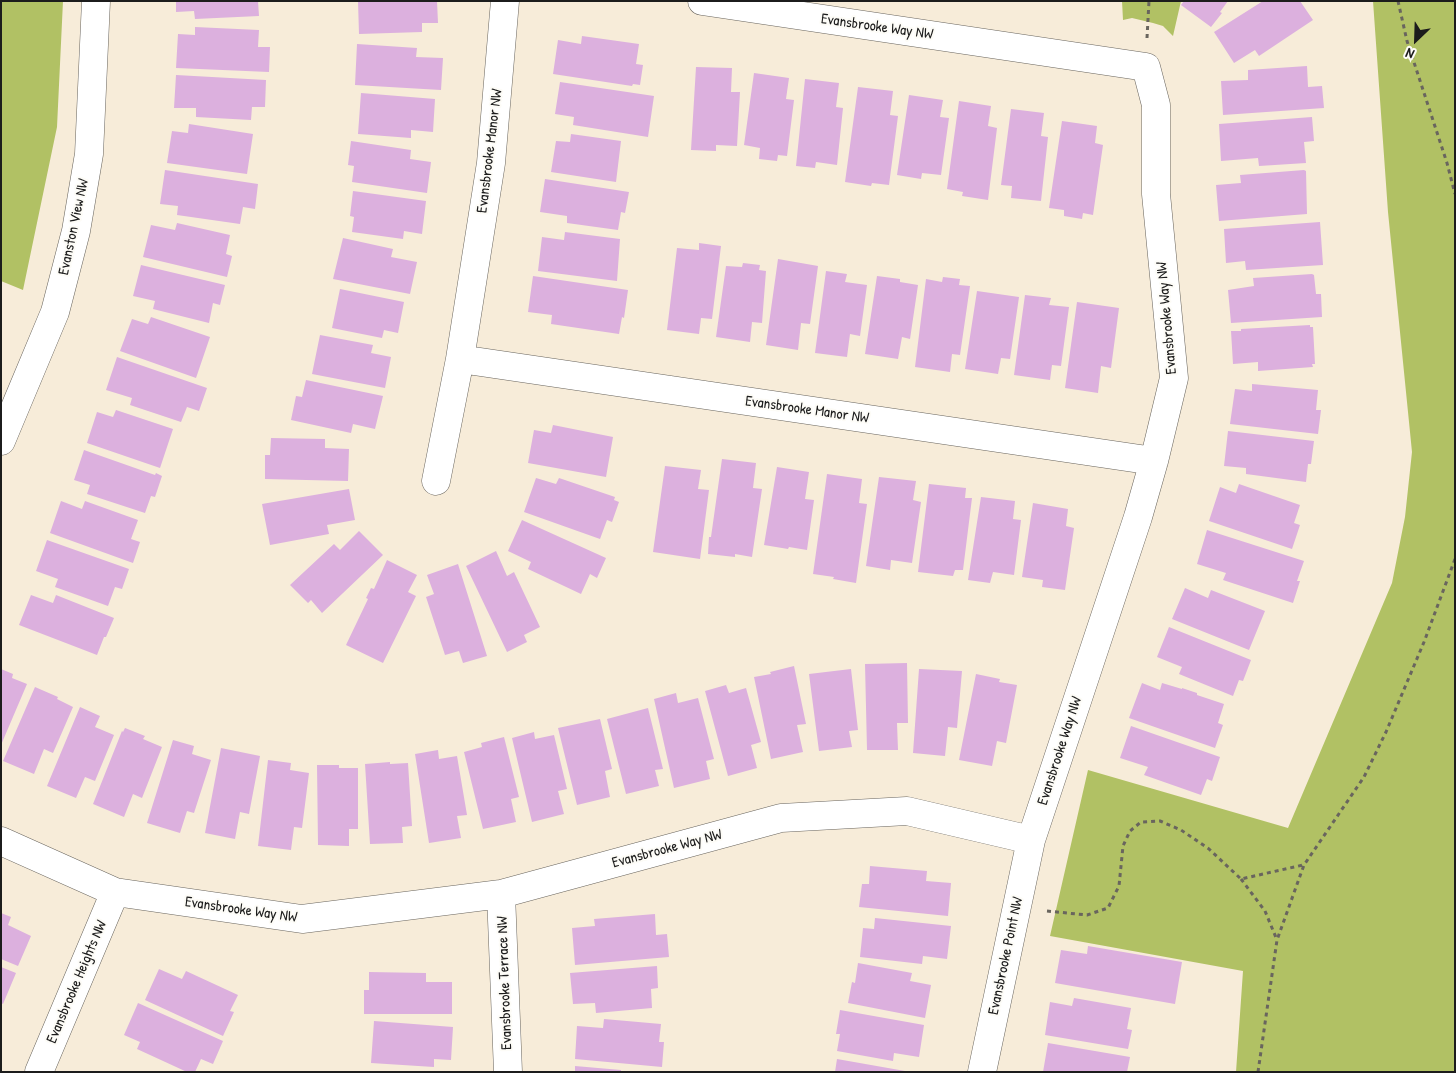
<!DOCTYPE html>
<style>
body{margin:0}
#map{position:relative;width:1456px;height:1073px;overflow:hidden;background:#f7ecd9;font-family:"Patrick Hand",sans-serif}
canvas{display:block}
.frame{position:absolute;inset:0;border:2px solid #1c1c1c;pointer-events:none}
.north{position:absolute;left:1391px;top:15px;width:50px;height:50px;-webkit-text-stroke:4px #fdfcf7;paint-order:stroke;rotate:204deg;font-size:14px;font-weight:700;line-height:20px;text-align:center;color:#1c1c1c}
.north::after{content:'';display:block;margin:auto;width:18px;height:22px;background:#1c1c1c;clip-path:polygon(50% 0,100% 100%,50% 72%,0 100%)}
</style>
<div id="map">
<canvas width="1456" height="1073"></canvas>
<div class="frame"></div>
<div class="north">N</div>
</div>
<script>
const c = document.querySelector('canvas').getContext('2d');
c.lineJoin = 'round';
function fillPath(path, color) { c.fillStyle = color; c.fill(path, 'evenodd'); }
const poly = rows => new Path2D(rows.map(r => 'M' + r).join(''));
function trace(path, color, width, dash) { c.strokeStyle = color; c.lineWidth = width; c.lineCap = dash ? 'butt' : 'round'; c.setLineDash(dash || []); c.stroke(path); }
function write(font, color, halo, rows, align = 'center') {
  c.font = font + ' "Patrick Hand",sans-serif'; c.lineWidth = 4; c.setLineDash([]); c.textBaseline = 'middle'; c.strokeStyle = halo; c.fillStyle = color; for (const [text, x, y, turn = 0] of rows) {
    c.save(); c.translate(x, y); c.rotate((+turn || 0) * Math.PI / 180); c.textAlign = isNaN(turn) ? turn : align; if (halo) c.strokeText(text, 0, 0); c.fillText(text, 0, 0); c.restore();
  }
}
fillPath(poly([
 [1,1,63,1,57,127,23,290,1,281],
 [1122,1,1181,1,1173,36,1163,26,1153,23,1132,18,1123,20],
 [1373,1,1455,1,1455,1072,1236,1072,1243,971,1050,936,1088,770,1288,828,1392,583,1405,517,1412,452,1388,212]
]), '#b1c164');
fillPath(poly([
 [176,1,258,1,259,16,195,19,194,11,176,12],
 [358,1,437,1,438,23,422,23,422,32,359,34],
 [1184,1,1228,1,1220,12,1222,13,1211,27,1181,5],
 [1263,1,1300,1,1313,20,1259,56,1255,50,1234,63,1214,32],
 [195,27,259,30,258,47,270,47,269,72,176,68,178,34,195,35],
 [582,36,639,44,636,64,643,65,640,85,633,84,632,86,553,74,558,40,581,44],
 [357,44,417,48,416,57,443,58,441,90,355,85],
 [1307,66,1308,87,1322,86,1324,108,1223,115,1221,81,1248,80,1248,70],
 [696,67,732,68,731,92,740,92,737,146,716,145,716,151,691,150],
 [754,73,789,78,786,99,794,100,787,156,778,155,777,161,759,159,760,148,744,145],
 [176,75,266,80,265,107,252,107,251,120,196,117,196,108,174,108],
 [805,79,839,83,836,107,843,108,837,165,816,162,815,168,796,166],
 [560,82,654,96,648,137,573,125,574,117,555,114],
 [858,87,893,91,890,115,898,116,889,185,872,183,871,186,845,182],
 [361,93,435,99,433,132,411,130,411,138,358,134],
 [909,95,943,100,940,117,949,118,941,175,922,173,921,179,897,175],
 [959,101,991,106,988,126,997,128,988,200,962,196,963,192,947,189],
 [1011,109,1044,113,1041,136,1048,137,1041,201,1011,198,1012,186,1001,185],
 [1312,117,1314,141,1304,142,1306,163,1259,166,1258,158,1221,161,1219,124],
 [1062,121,1097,126,1095,143,1103,145,1093,215,1083,213,1082,219,1064,216,1064,210,1049,208],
 [189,124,253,134,247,174,167,163,172,131,188,133],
 [571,134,621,141,616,182,551,172,556,141,570,142],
 [351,141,411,150,410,159,431,162,427,193,352,182,354,166,348,165],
 [165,170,258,184,255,209,243,207,240,224,177,215,178,206,160,204],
 [1304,170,1306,171,1307,214,1219,221,1216,185,1241,183,1240,175],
 [545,179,629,192,625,213,621,212,618,230,567,223,567,216,540,212],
 [353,191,426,201,422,234,404,231,403,239,352,232,354,217,350,216],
 [1320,222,1323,265,1246,270,1245,261,1226,263,1224,229],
 [177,223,230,235,226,254,232,256,227,277,143,257,151,225,175,230],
 [565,232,620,239,617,281,538,271,542,237,564,240],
 [343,238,393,249,391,257,417,262,410,294,333,279],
 [699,243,721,246,712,319,701,318,699,334,667,330,677,248,699,250],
 [778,259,818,266,810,324,801,323,798,350,766,345],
 [743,263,760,265,759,270,766,271,762,323,752,322,750,342,716,337,726,266,742,267],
 [141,265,225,285,220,305,213,303,209,323,153,309,155,301,133,296],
 [826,271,847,274,845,282,867,285,860,336,850,334,847,357,815,353],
 [1312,274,1314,275,1316,294,1321,294,1322,317,1231,323,1228,290,1254,286,1253,278],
 [533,276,628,290,624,318,622,317,619,334,551,324,552,315,528,312],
 [877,276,900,279,900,282,918,285,910,339,902,337,898,359,865,354],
 [943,277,960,279,959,285,970,286,960,355,952,354,950,372,915,367,926,279,942,282],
 [340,289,404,302,398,333,384,330,382,338,332,328],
 [977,291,1019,297,1010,359,1001,358,998,374,965,369],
 [1025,295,1051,298,1049,305,1069,307,1061,366,1052,365,1050,380,1014,375],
 [1077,302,1119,308,1111,368,1101,366,1098,393,1065,388],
 [151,317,210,337,196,378,120,351,132,319,148,324],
 [1310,325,1310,327,1313,327,1315,364,1312,364,1313,367,1258,371,1258,362,1233,364,1231,331,1241,331,1241,329],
 [320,335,373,345,371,353,391,357,385,388,312,374],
 [117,357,207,388,199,411,187,407,181,422,130,405,132,398,106,390],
 [306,380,383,396,375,429,353,424,351,433,291,420,296,396,302,397],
 [1252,384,1318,390,1316,410,1321,410,1318,434,1230,424,1235,389,1252,391],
 [116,410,173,429,160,468,87,443,97,412,113,417],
 [553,425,613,437,606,477,528,463,534,430,551,433],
 [1228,431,1314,441,1311,464,1308,464,1306,482,1246,474,1246,468,1224,466],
 [271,438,325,439,325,448,349,449,348,481,265,479,265,455,270,455],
 [84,450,155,475,156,473,162,476,155,497,151,496,145,513,87,494,90,485,74,480],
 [722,459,756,463,753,488,762,489,752,557,735,554,735,557,708,554,709,537,711,537],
 [665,466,701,470,698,489,709,490,700,559,653,552],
 [777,467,809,472,805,499,814,500,807,550,789,547,788,549,764,545],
 [827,474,862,479,859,503,867,504,856,583,833,579,834,577,813,574],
 [879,477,916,481,913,500,921,502,912,563,891,560,890,570,866,566],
 [536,478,556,484,559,478,615,497,614,500,619,502,612,522,607,520,600,539,524,512],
 [929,484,966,488,965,498,972,498,963,570,955,570,953,576,918,572],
 [1239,484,1300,505,1294,523,1300,525,1292,549,1209,521,1220,487,1236,493],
 [349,489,355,520,327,525,329,534,270,545,262,504],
 [981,497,1015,501,1013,519,1021,520,1014,575,993,572,990,583,968,580],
 [61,501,82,509,85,501,138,520,131,539,140,542,133,563,50,533],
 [1033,503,1068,509,1066,526,1074,528,1065,590,1042,587,1043,580,1022,577],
 [522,520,606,558,597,578,590,574,581,594,528,569,531,562,508,551],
 [1207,530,1304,561,1297,581,1300,581,1293,603,1223,580,1226,573,1197,564],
 [359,531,383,555,322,613,311,600,308,603,290,585,334,544,340,550],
 [47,540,129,569,122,589,115,587,108,606,55,587,58,579,36,571],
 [496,551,507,576,514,572,540,627,524,635,527,642,507,652,466,566],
 [387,560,417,575,408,592,416,596,383,663,346,645,368,599,366,598,371,588,374,589],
 [458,564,487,656,463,663,459,651,445,655,426,597,434,594,427,575],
 [1185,588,1208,598,1211,590,1265,611,1249,650,1172,619],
 [31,595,53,603,56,595,114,618,106,637,104,637,97,655,19,625],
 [1169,627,1251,660,1243,681,1239,680,1233,696,1179,674,1182,667,1157,657],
 [907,663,908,723,897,723,898,750,867,750,865,664],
 [794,666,806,724,797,725,803,752,771,759,754,677,771,674,770,672],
 [1,669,13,674,12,678,27,684,1,745],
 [851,669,858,730,849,731,852,747,819,751,809,674],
 [919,669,962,671,957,728,948,727,945,756,913,753],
 [976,674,1000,679,999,682,1017,685,1006,743,997,741,992,766,959,760],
 [1142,683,1160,690,1162,683,1182,689,1182,688,1197,693,1197,695,1224,704,1218,723,1223,725,1215,748,1129,718],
 [726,685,729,693,746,688,761,742,751,745,757,768,728,776,705,691],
 [35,687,58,697,57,699,73,707,53,753,44,749,34,774,3,761],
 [676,693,678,703,698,698,714,759,706,761,710,779,674,788,654,699],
 [80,707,100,716,95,727,114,735,95,781,85,777,76,798,47,786],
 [648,708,663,769,655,770,659,786,626,794,607,719],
 [600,719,612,769,605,771,610,797,577,805,558,728],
 [1131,726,1220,757,1212,781,1207,779,1201,795,1144,775,1148,767,1120,758],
 [125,728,145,736,143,739,162,747,142,798,133,794,124,817,93,804,122,731,123,732],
 [534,732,535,739,554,735,567,789,558,791,564,814,532,822,512,738],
 [504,737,519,797,511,799,516,822,483,829,464,752,482,747,481,743],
 [173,740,194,746,192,754,211,760,194,813,187,811,180,833,147,823],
 [221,748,260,756,249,814,240,812,235,839,205,833],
 [438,750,439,759,457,756,467,815,457,816,461,838,429,843,415,754],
 [268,760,291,763,290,770,309,773,302,828,294,827,291,850,258,846],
 [390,762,390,764,408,763,412,826,402,827,403,843,370,844,365,764],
 [317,765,339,765,339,768,358,768,358,829,349,829,349,846,318,845],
 [870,866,927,871,926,881,951,883,948,916,859,907,862,884,869,884],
 [1,913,11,917,8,925,31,936,18,966,1,959],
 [655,914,656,935,667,934,669,957,575,965,572,928,595,926,594,919],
 [875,918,951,926,947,959,923,956,922,964,860,957,863,928,874,929],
 [1088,946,1182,962,1175,1004,1055,983,1061,950,1087,954],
 [858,963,912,973,910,981,931,985,925,1018,848,1003,852,982,855,983],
 [657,966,658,988,651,989,652,1008,596,1013,595,1003,573,1004,570,973],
 [1,967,16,973,3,1004,1,1003],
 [159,969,182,979,186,971,238,995,230,1011,234,1012,223,1036,145,1000],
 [369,972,426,973,426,982,452,982,452,1014,364,1014,364,990,369,990],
 [1074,998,1131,1008,1127,1029,1132,1030,1128,1049,1045,1035,1050,1002,1072,1006],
 [138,1003,223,1041,213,1064,201,1059,195,1072,187,1072,137,1049,140,1042,124,1035],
 [840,1010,924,1025,919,1057,894,1053,893,1061,837,1051,840,1034,836,1034],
 [604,1019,661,1024,659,1042,664,1042,662,1067,575,1059,577,1026,603,1028],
 [374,1021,453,1027,451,1060,434,1059,434,1067,371,1063],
 [1048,1043,1130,1057,1127,1072,1043,1072],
 [837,1059,905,1071,905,1072,835,1072],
 [575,1066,621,1070,621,1072,575,1072]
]), '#dcb0de');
const minor = poly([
 [702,1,1146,67,1156,105,1156,194,1174,378,1154,461,1138,517,1031,840,982,1072],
 [460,359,1154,461],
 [1,441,55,312,76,231,89,154,96,1],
 [436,481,460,359,491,163,505,1],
 [1,841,115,892,302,919,501,894,781,818,907,811,1031,840],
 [501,894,508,1072],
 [39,1072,115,892]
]);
trace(minor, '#69655e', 29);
trace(poly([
 [1398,1,1407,41,1447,163,1455,194],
 [1147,38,1149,1],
 [1241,879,1265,911,1277,940],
 [1047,911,1087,915,1108,908,1119,886,1123,846,1130,831,1141,822,1160,821,1181,830,1209,849,1241,879,1303,865],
 [1258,1072,1277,940,1304,865,1364,777,1386,732,1424,642,1455,559]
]), '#69655e', 3, [4, 4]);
trace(minor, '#fff', 28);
write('15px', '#1c1c1c', '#fdfcf7', [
 ["Evansbrooke Way NW",877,27,8],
 ["Evansbrooke Manor NW",490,151,-83],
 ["Evanston View NW",74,227,-78],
 ["Evansbrooke Way NW",1167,318,-95],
 ["Evansbrooke Manor NW",807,410,8],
 ["Evansbrooke Way NW",1060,751,-72],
 ["Evansbrooke Way NW",667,849,-15],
 ["Evansbrooke Way NW",241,910,8],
 ["Evansbrooke Point NW",1006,956,-78],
 ["Evansbrooke Heights NW",77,982,-67],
 ["Evansbrooke Terrace NW",505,983,-92]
]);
</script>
